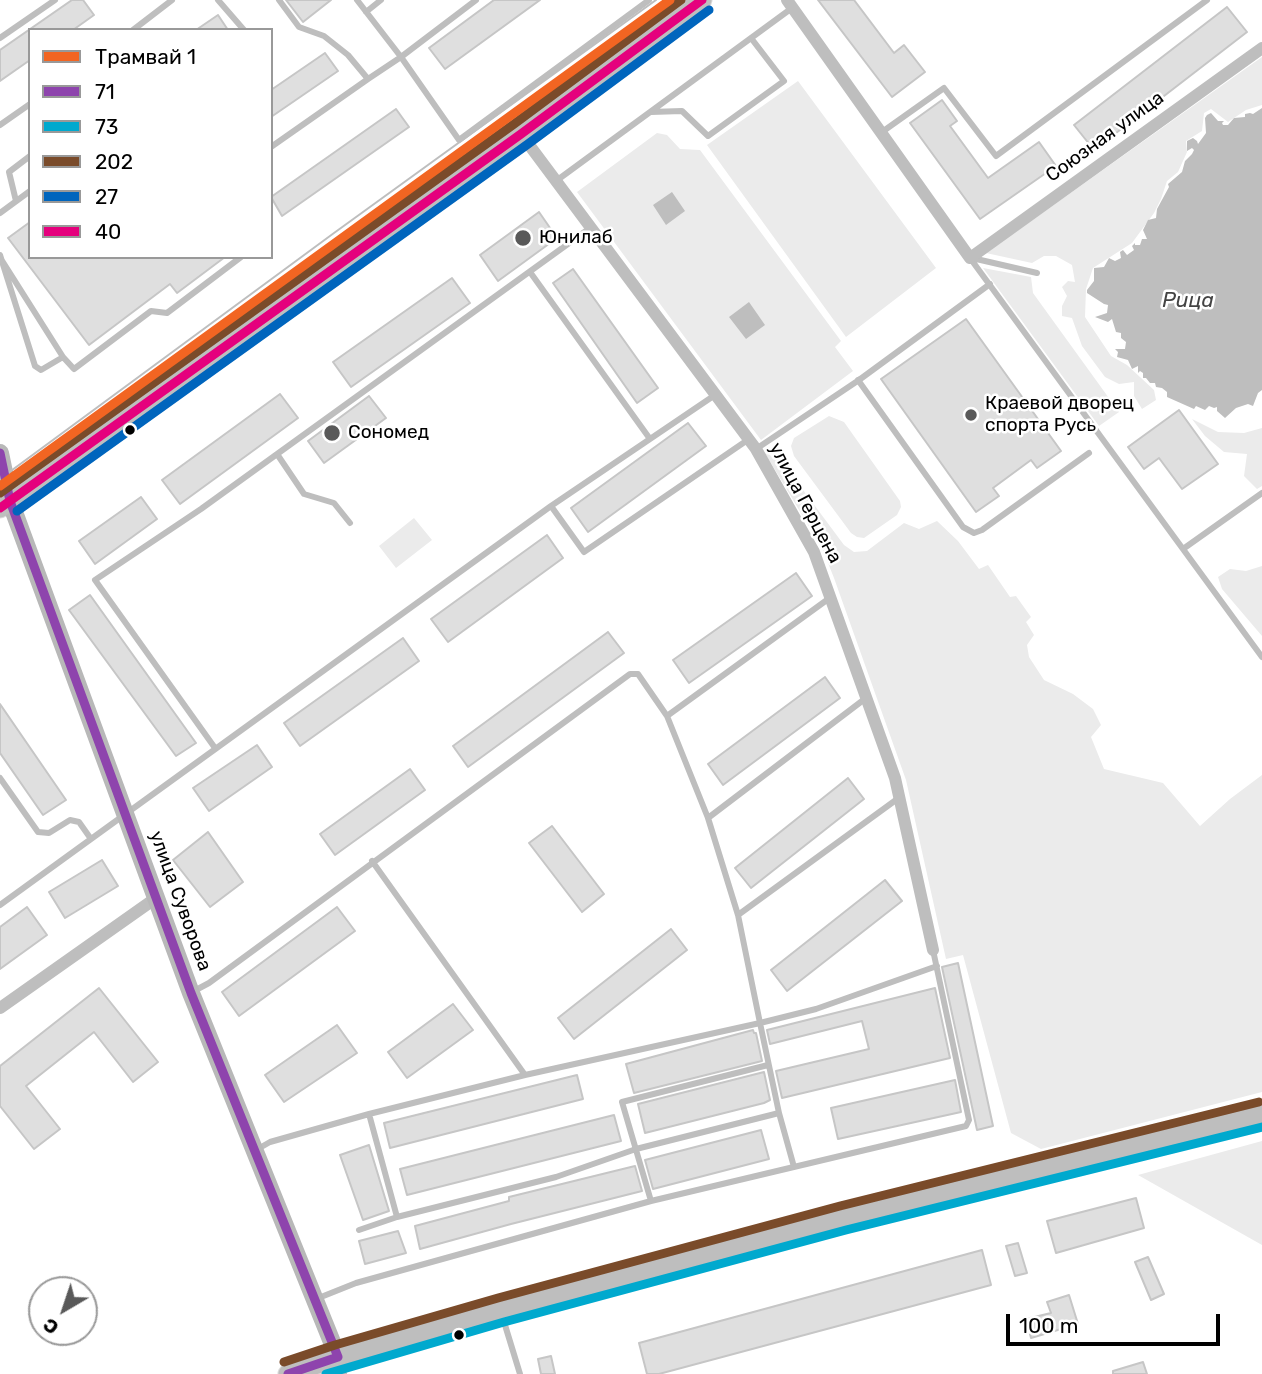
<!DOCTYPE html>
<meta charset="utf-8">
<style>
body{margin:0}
#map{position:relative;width:1262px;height:1374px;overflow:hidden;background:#fff;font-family:Rubik,sans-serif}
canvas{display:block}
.legend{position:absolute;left:28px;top:28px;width:245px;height:231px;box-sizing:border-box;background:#fff;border:2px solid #999;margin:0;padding:9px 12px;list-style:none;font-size:21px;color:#000}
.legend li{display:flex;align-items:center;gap:14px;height:35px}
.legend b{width:35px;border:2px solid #999}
.north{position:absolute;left:28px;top:1276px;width:70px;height:70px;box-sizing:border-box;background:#fff;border:2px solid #999;border-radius:50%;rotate:219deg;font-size:19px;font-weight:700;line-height:28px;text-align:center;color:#000}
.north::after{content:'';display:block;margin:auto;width:24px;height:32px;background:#595959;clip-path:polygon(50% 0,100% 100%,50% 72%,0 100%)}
.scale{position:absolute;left:1006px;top:1314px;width:214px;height:32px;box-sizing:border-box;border:4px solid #000;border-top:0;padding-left:9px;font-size:21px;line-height:24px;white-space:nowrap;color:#000;-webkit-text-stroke:5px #fff;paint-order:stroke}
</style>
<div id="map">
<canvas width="1262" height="1374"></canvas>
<ul class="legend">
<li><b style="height:9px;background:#f26522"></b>Трамвай 1</li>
<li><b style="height:9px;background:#8e44ad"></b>71</li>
<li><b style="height:9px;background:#00a9ce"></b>73</li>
<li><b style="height:9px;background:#7a4b2a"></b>202</li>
<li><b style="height:9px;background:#0065bd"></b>27</li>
<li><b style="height:9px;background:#e5007d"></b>40</li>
</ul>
<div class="north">С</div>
<div class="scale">100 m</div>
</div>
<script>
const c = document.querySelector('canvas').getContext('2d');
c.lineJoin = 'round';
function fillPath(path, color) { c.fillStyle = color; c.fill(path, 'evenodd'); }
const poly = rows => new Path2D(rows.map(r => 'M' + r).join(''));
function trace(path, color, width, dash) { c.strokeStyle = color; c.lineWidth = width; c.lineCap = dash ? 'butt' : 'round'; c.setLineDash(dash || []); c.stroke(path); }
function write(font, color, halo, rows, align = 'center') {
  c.font = font + ' Rubik,sans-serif'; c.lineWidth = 5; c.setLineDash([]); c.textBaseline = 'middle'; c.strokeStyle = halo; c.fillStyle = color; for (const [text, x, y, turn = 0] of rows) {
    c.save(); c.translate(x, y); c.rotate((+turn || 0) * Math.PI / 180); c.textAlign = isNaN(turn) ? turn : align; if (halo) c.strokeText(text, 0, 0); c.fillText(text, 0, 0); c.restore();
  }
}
fillPath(poly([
 [1262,57,1262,105,1246,110,1228,122,1211,109,1204,113,1202,131,1186,141,1187,152,1178,172,1167,181,1161,199,1154,213,1132,243,1093,268,1086,289,1085,317,1111,356,1127,365,1154,390,1156,400,1142,409,1134,396,1134,382,1119,384,1105,377,1082,346,1072,318,1062,316,1062,306,1067,296,1062,287,1068,281,1075,282,1072,265,1056,256,1044,256,1032,263,986,253],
 [798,81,936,268,846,337,707,145],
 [657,133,667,135,680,149,700,150,841,341,835,347,853,371,761,440,577,192],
 [983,268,1031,277,1033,293,1119,412,1099,426],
 [829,416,844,422,900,501,901,507,897,515,864,538,857,537,851,533,794,456,791,446,794,438],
 [1192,419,1218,432,1244,433,1262,428,1262,486,1257,489,1244,476,1247,454,1224,452,1205,436],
 [763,450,786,467,844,545,854,552,867,551,904,523,919,529,937,521,958,541,979,569,988,565,1010,597,1016,596,1031,617,1026,622,1034,635,1027,645,1029,657,1044,680,1073,694,1093,709,1101,725,1091,737,1104,769,1163,783,1200,826,1230,799,1262,775,1262,1092,1041,1149,1011,1133,963,955,946,959,906,780,834,578,822,548],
 [414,518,432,540,396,568,379,546],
 [1262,566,1262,636,1222,589,1218,577,1230,569,1246,571],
 [1262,1141,1262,1245,1138,1175]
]), '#ebebeb');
fillPath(poly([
 [1262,108,1262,390,1258,393,1253,406,1248,404,1236,408,1225,418,1217,411,1217,407,1214,408,1209,406,1205,410,1196,406,1194,409,1167,397,1167,392,1162,388,1156,387,1155,383,1150,383,1146,378,1143,378,1143,373,1140,371,1138,373,1138,366,1132,369,1128,360,1117,357,1118,352,1115,349,1125,349,1126,342,1121,338,1121,333,1116,332,1112,319,1108,322,1095,317,1107,313,1108,305,1104,304,1087,293,1087,290,1094,281,1094,268,1104,267,1109,258,1115,261,1121,258,1120,252,1123,250,1127,255,1134,250,1132,246,1135,243,1135,245,1140,245,1142,239,1147,239,1143,230,1148,220,1156,218,1157,209,1169,187,1168,184,1182,172,1185,161,1192,154,1194,150,1192,148,1187,151,1187,141,1193,138,1197,141,1198,144,1206,133,1205,118,1207,115,1211,113,1218,121,1224,121,1222,123,1223,125,1228,125,1234,118,1245,117,1245,114,1250,113,1253,114],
 [672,192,685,211,666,225,653,205],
 [749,302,765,325,746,339,729,317]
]), '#bebebe');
const building = poly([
 [72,0,83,0,94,15,73,30,30,30,30,60,0,81,0,50,72,0],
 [286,0,331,0,303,22,286,0],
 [494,0,540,0,445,69,429,48,494,0],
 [818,0,854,0,894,53,904,45,925,72,892,97,818,0],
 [1227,7,1247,32,1094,150,1074,125,1227,7],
 [218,15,228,30,196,30,218,15],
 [325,53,338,71,271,117,271,90,325,53],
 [942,100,957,121,950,126,988,178,1039,142,1056,166,980,219,910,123,942,100],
 [396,109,409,127,282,216,271,197,396,109],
 [539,212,557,238,498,281,480,255,539,212],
 [30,222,30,257,225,257,177,293,170,284,89,345,8,238,30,222],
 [573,269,658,388,637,403,553,283,573,269],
 [452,278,470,303,351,387,333,362,452,278],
 [966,319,1061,451,1037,468,1031,460,993,488,999,496,976,512,881,379,966,319],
 [280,394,298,418,180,504,162,480,280,394],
 [369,396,386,418,324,463,308,441,369,396],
 [1179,410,1218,464,1182,489,1159,458,1144,469,1128,447,1179,410],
 [688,423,706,446,588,532,571,508,688,423],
 [141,497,157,519,95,564,79,541,141,497],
 [547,535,563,558,448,642,431,619,547,535],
 [796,573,812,596,689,683,673,660,796,573],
 [90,595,196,743,176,756,69,610,90,595],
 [608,632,624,653,468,767,453,746,608,632],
 [403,638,419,661,300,746,284,723,403,638],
 [825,677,840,698,723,785,708,764,825,677],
 [0,704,66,800,43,815,0,753,0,704],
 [257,745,272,767,209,811,193,788,257,745],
 [410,769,425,790,335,855,320,834,410,769],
 [848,778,864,799,751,888,735,868,848,778],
 [552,826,604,894,582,912,529,843,552,826],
 [208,832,243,882,210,907,173,860,208,832],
 [102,860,118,886,65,918,49,892,102,860],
 [885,880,902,901,787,991,771,970,885,880],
 [27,907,47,935,0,969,0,927,27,907],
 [337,907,355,931,239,1016,222,992,337,907],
 [671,929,687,950,574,1039,558,1018,671,929],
 [958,963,993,1126,977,1130,942,967,958,963],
 [99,988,158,1062,133,1082,94,1032,26,1086,60,1129,34,1149,0,1106,0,1066,99,988],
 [935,988,950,1058,782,1098,776,1071,869,1049,862,1021,770,1044,767,1030,935,988],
 [453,1004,473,1030,407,1078,388,1052,453,1004],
 [337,1025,357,1053,284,1102,265,1075,337,1025],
 [753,1030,754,1033,756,1033,762,1061,634,1093,626,1064,753,1030],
 [764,1072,770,1100,764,1103,645,1133,638,1104,764,1072],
 [577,1075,583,1099,390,1148,384,1123,577,1075],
 [955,1080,961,1112,838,1139,831,1108,955,1080],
 [614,1115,621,1141,407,1195,400,1169,614,1115],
 [761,1130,769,1159,653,1189,645,1160,761,1130],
 [369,1145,389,1211,363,1220,340,1155,369,1145],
 [635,1166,642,1191,511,1224,420,1249,415,1226,509,1201,509,1197,635,1166],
 [1136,1198,1144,1228,1056,1253,1047,1221,1136,1198],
 [398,1231,406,1253,365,1264,359,1241,398,1231],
 [1018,1243,1027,1273,1015,1276,1006,1246,1018,1243],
 [982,1250,991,1285,659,1374,647,1374,639,1343,982,1250],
 [1148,1257,1164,1294,1151,1300,1135,1262,1148,1257],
 [1069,1295,1078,1324,1031,1338,1026,1319,1051,1313,1047,1302,1069,1295],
 [551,1356,555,1374,541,1374,538,1359,551,1356],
 [1143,1362,1147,1374,1113,1374,1113,1371,1143,1362]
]);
fillPath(building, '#dfdfdf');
trace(building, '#c6c6c6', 2);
const primary = poly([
 [0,508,521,134,702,0],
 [288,1374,338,1357,501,1310,843,1218,1262,1114]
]);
trace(primary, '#dbdbdb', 21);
trace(poly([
 [218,0,244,30],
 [279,0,299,27,324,36,348,55,368,79,401,57,357,0],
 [476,0,401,57,459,140,649,0],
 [366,12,381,0],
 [133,30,172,0],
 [0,38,55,0],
 [651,112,682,111,708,136,784,81,751,38],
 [0,125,30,104],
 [882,132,944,88,996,156,1207,0],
 [271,147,368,79],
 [556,181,792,8],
 [16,201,9,172,30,156],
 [0,213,30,191],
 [0,255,35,366,41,370,63,357],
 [970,258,1262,657],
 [972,258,1037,273],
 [1,259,63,357,74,369,151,311,167,313,241,257],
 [530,272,650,439],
 [858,380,963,527,974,533,982,530,1089,453],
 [756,449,859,380,990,284],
 [277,454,304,494,334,503,350,523],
 [551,506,584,552,749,439],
 [1183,549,1262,493],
 [667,716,831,597],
 [215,748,95,580,201,509,590,228],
 [0,778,38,832,49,833,70,820,79,822,91,839,0,905],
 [708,818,866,698],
 [91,839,551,506,715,395],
 [372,861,525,1075],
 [738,915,900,797],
 [194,991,209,983,630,674,638,674,667,716,708,818,738,915,760,1023,525,1075,369,1114,270,1142,256,1150],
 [794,1167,779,1113,760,1023,816,1009,937,966],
 [651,1201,622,1102,768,1065],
 [397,1217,556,1177,636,1149,779,1113],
 [359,1230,397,1217,369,1114],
 [316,1299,356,1283,651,1201,966,1126,969,1120,933,950],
 [501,1312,520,1374],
 [339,1359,344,1374]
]), '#bebebe', 6);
trace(poly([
 [787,0,970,258,1262,48],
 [521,134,756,449,814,552,895,778,933,950],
 [0,1008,156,898]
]), '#bebebe', 12);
trace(poly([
 [0,453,10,501,191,993,338,1357]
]), '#b8b8b8', 18);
trace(primary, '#bebebe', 19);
trace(poly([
 [0,479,334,233,656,0]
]), '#bebebe', 2);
trace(poly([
 [0,453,10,501,191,993,338,1357],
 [288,1374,338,1357]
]), '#8e44ad', 9);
trace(poly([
 [326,1374,504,1322,846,1230,1262,1127]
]), '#00a9ce', 9);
trace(poly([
 [0,493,514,124,681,0],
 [284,1362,335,1345,498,1298,840,1206,1259,1102]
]), '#7a4b2a', 9);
trace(poly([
 [17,511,528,144,709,10]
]), '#0065bd', 9);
trace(poly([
 [0,508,521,134,702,0]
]), '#e5007d', 9);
trace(poly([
 [0,486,670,0]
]), '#f26522', 9);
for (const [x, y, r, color] of [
 [523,238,9,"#595959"],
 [971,415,7,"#595959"],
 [130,430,6,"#000"],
 [332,433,9,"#595959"],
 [459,1335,6,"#000"]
]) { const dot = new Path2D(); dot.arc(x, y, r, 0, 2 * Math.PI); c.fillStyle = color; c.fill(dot); trace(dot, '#fff', 2.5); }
write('19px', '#000', '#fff', [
 ["Союзная улица",1105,137,-36],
 ["улица Герцена",805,503,62],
 ["улица Суворова",180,901,70]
]);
write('19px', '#000', '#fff', [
 ["Юнилаб",539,238],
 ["Краевой дворец",985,404],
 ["спорта Русь",985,426],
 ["Сономед",348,433]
], 'left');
write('italic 21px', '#434343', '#fff', [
 ["Рица",1188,301]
]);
</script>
